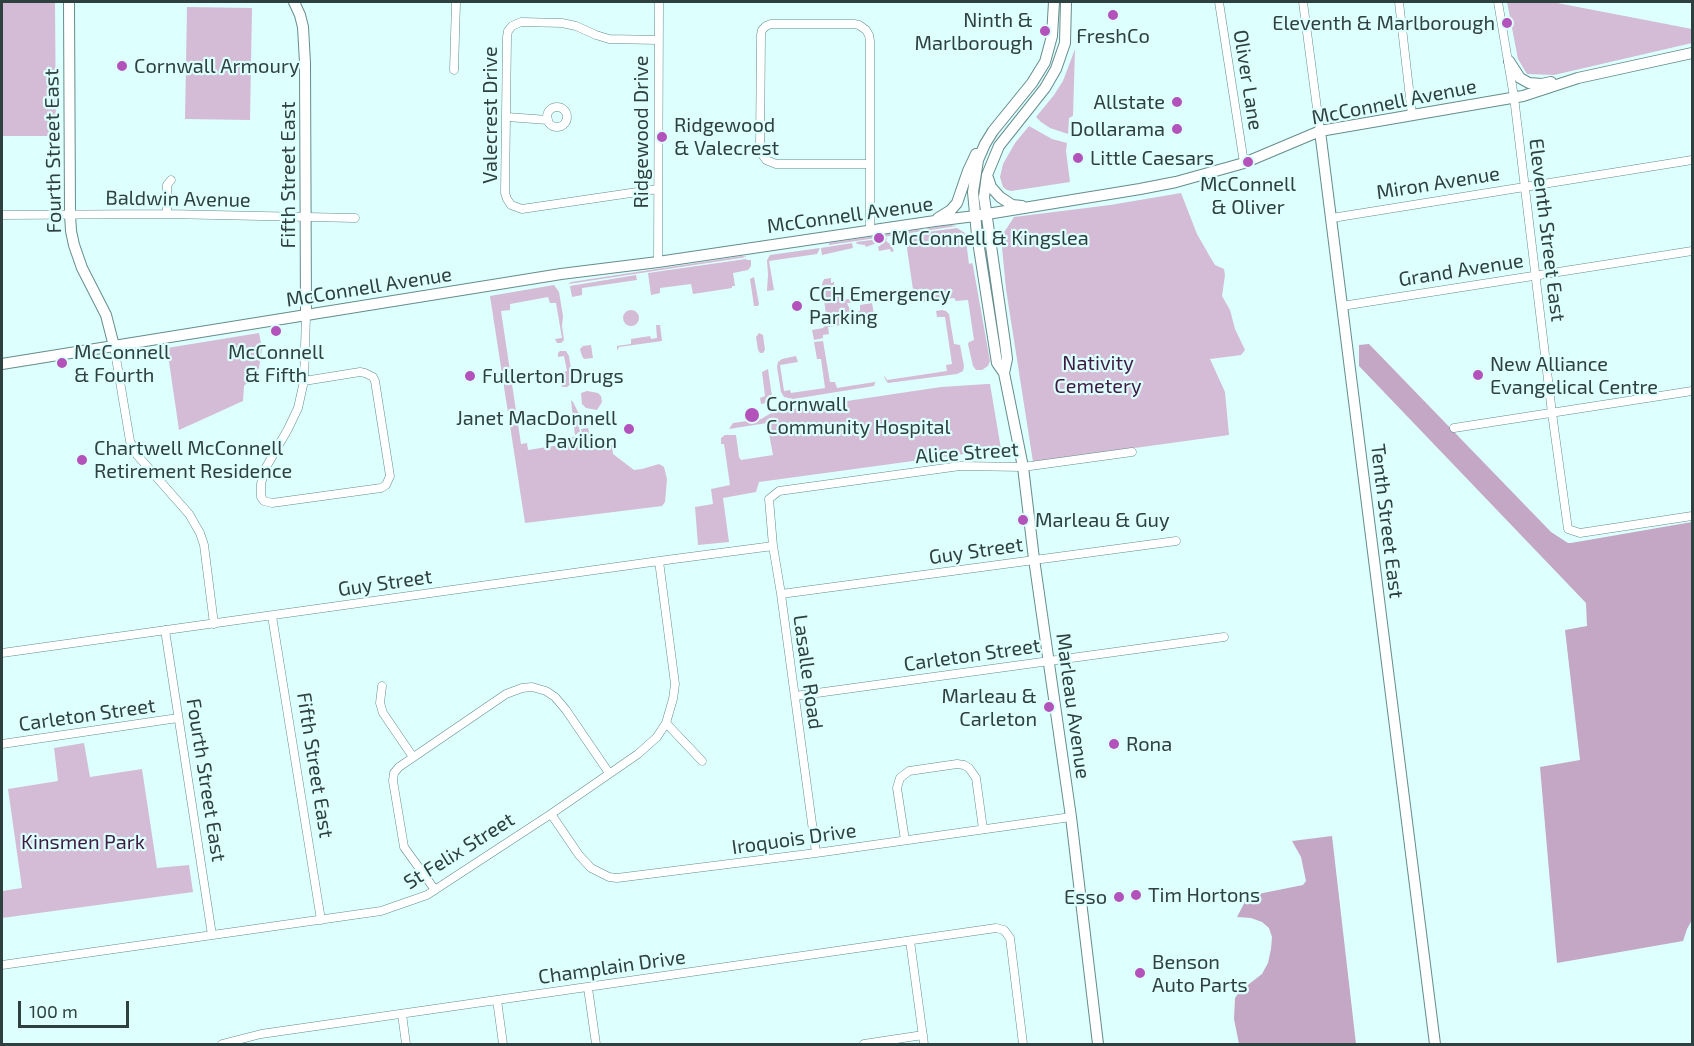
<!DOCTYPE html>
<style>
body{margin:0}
#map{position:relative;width:1694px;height:1046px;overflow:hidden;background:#ddfffd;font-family:"Exo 2",sans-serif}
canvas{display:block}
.frame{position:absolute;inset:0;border:3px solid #2f4040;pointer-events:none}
.scale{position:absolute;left:18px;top:1001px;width:111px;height:27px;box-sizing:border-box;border:3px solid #2f4040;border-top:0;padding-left:8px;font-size:18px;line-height:21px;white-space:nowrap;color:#2f4040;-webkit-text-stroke:4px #ddfffd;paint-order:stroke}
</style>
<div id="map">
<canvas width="1694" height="1046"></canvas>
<div class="frame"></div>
<div class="scale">100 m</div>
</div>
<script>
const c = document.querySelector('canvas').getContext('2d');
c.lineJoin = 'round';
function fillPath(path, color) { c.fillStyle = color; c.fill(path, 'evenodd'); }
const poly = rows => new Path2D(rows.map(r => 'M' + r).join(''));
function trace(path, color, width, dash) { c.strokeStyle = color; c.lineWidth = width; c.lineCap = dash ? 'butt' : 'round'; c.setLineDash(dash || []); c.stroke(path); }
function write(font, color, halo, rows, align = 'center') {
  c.font = font + ' "Exo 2",sans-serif'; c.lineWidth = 4.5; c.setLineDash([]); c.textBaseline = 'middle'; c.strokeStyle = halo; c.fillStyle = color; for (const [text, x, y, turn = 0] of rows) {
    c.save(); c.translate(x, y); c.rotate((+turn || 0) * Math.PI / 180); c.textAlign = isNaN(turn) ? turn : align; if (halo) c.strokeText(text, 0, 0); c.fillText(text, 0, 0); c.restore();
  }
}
fillPath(poly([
 [2,2,55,2,56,136,2,136],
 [1507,2,1552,2,1692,29,1692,43,1554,75,1527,74,1518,59],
 [187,7,252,8,250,120,185,119],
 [1075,49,1073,116,1069,118,1068,134,1050,128,1041,122,1036,117,1054,95,1063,81],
 [1029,126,1052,139,1067,143,1066,151,1070,182,1011,191,1007,190,1003,187,1000,177,1003,164,1015,143],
 [1181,193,1197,234,1209,255,1215,265,1224,269,1225,275,1222,296,1230,310,1235,329,1245,350,1241,355,1210,359,1225,392,1229,435,1033,462,1006,289,1001,237,1014,217,1110,205],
 [950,225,957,226,829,245,829,243],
 [957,228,965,233,969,264,972,263,973,266,990,361,988,366,982,370,976,370,973,366,968,344,969,342,974,340,968,300,956,301,954,298,915,303,905,235],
 [887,238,886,241,890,244,894,251,891,252,890,249,879,251,878,247,881,245,877,243,866,247,865,245,857,244,856,242],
 [852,243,853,248,822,255,821,248],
 [820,248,817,254,769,261,774,290,767,291,768,275,767,260,770,255],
 [742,256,747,257,568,284,571,282],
 [746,259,747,260,751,260,751,266,748,270,733,273,735,286,732,286,732,288,693,294,691,284,660,288,660,293,651,295,648,273],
 [636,275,637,280,582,288,582,295,572,297,570,286],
 [754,277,759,304,758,306,754,306,750,279],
 [831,278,831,283,834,282,836,296,841,296,842,300,871,296,872,301,847,303,850,310,857,312,860,311,860,305,872,303,875,320,828,327,829,334,823,335,823,338,814,340,812,330,823,328,827,323,822,284,824,279],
 [554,285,559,292,563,316,562,326,564,340,561,343,557,343,555,339,562,338,556,303,550,303,548,297,510,304,510,310,501,311,521,444,527,443,528,450,573,443,572,437,578,436,582,433,581,429,588,428,592,444,612,445,613,454,634,470,642,469,659,464,664,467,667,479,665,502,662,506,525,523,490,296],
 '623 318a8 8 0 1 1 16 0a8 8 0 1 1-16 0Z',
 [942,310,946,311,949,314,954,344,960,345,964,366,963,371,957,374,888,383,885,379,884,375,887,380,947,371,946,365,952,364,945,317,937,317,936,311],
 [656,325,660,325,662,341,619,347,617,351,617,346,631,344,631,339,650,336,651,339,657,338],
 [259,333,262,349,259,368,244,386,243,401,179,430,167,348],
 [759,333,763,335,765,350,763,353,760,353,758,350,756,337],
 [823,341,830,382,835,382,837,388,875,382,876,380,874,386,793,399,784,397,781,392,777,367,778,362,782,359,796,356,798,362,780,365,784,391,790,390,791,393,825,388,821,359,817,359,814,342],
 [591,345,593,358,584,359,582,356,580,349,583,346],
 [560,351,566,351,569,356,573,382,567,387,562,387,560,373,567,371,564,356,558,357,558,353],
 [768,369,772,396,769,402,761,404,760,398,765,396,762,372],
 [987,384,990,384,1001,449,759,482,756,492,723,498,729,542,698,545,695,507,713,504,711,489,730,485,724,444,721,444,721,438,725,435,736,435,739,457,741,460,773,455,767,423,729,429,733,423,761,419,773,412,941,387],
 [587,391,598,393,601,396,602,402,597,410,586,408,582,404,581,393],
 [571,400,573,402,578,412,588,420,588,426,579,427,580,432,575,435],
 [84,743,90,777,142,769,157,868,189,865,193,892,2,918,2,891,22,888,8,789,58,781,54,748]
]), '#d4bbd6');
fillPath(poly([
 [1369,344,1551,532,1568,543,1571,543,1692,522,1692,920,1687,929,1683,941,1557,963,1540,767,1580,760,1565,630,1587,626,1586,603,1359,366,1359,345],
 [1332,836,1356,1044,1239,1044,1234,1019,1235,998,1240,991,1262,974,1268,963,1271,949,1272,937,1269,928,1262,922,1251,918,1237,917,1248,896,1303,885,1306,881,1301,857,1292,841]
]), '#c4a6c5');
const street = poly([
 [1219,2,1244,163],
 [1303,2,1320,131],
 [1399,2,1412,115],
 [1498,2,1514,97,1552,413,1568,529,1580,533,1692,516],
 [454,70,456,2],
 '547 117a10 10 0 1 1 20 0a10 10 0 1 1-20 0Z',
 [507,117,548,120],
 [658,189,522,209,511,205,507,199,505,193,507,37,508,31,512,26,521,22,562,23,576,26,596,35,609,39,658,40],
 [167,214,167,185,171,180],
 [2,215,167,214,355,218],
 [1332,218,1692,160],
 [870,231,870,41,869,35,866,30,859,25,854,24,771,24,766,26,762,30,761,35,760,148,761,153,766,160,776,164,870,164],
 [658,262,659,2],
 [1342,306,1692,251],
 [114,346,130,441,137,455,189,514,200,533,204,545,214,624],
 [304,381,360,372,365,373,373,377,375,381,390,476,386,485,381,488,272,503,264,501,261,497,261,484,265,469,288,429,298,408,304,381,306,315],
 [1454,428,1692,391],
 [781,594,1176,541],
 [272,616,321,920],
 [165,630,212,935],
 [2,653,659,561,773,546],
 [382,686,380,703,383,713,413,757],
 [795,696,1224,637],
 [666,723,702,761],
 [2,744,178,718],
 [551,814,579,855,591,868,609,877,617,878,816,853,1071,817],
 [905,840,897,788,900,778,909,771,957,764,964,765,969,768,976,778,983,829],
 [816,853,781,594,773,546,769,499,779,491,960,466,1023,467,1132,452],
 [435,890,404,847,393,781,394,773,399,767,506,694,522,688,532,687,546,691,555,697,566,710,609,773],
 [910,941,924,1044],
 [2,965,381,911,427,895,551,814,638,754,657,737,666,723,673,699,675,684,659,561],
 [588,988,596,1044],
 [497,1000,503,1044],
 [402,1014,406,1044],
 [222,1044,261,1034,996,928,1004,930,1010,938,1023,1044],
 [864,1044,923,1035]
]);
const secondary = poly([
 [69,2,70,214,71,231,74,245,82,268,106,315,114,346],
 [294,2,300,15,303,27,305,63,306,315],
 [1054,2,1052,36,1045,62,1032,83,993,131,985,144,978,160,973,192,977,235,997,363,1004,373,1023,467,1034,559,1071,817,1098,1044],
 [1509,61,1520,78,1529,83,1542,84,1551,82],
 [1320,131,1435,1044],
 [988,178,991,187,1000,197,1012,205,1022,206],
 [938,218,951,210,957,203,968,171,976,154],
 [2,364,561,274,658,262,935,221,975,216,1140,189,1176,182,1244,163,1320,131,1523,96,1578,78,1692,53],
 [1004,373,1007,359,1005,343,984,197,987,175,999,146,1045,88,1056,69,1065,43,1066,2]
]);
trace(street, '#658d8c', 9);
trace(secondary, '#658d8c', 12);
trace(street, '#fff', 8);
trace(secondary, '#fff', 10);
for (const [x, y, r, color] of [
 [1113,15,6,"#b352ba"],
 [1507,23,6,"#b352ba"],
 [1045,31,6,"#b352ba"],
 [122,66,6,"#b352ba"],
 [1177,102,6,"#b352ba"],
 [1177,129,6,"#b352ba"],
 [662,137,6,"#b352ba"],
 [1078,158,6,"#b352ba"],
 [1248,162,6,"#b352ba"],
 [879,238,6,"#b352ba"],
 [797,306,6,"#b352ba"],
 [276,331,6,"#b352ba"],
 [62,363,6,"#b352ba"],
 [1478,375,6,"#b352ba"],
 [470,376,6,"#b352ba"],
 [752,415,8,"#b352ba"],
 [629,429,6,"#b352ba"],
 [82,460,6,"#b352ba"],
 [1023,520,6,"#b352ba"],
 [1049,707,6,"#b352ba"],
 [1114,744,6,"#b352ba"],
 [1136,895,6,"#b352ba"],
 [1119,897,6,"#b352ba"],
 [1140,973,6,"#b352ba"]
]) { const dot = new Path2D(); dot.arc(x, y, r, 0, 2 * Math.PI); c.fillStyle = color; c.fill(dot); trace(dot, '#ddfffd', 2); }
write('20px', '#2f4040', '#ddfffd', [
 ["Ninth &",1033,20,"right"],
 ["Marlborough",1033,43,"right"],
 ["Eleventh & Marlborough",1495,23,"right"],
 ["FreshCo",1113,36,"center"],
 ["Cornwall Armoury",134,66],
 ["Allstate",1165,102,"right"],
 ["Ridgewood",674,125],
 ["& Valecrest",674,148],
 ["Dollarama",1165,129,"right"],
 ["Little Caesars",1090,158],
 ["McConnell",1248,184,"center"],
 ["& Oliver",1248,207,"center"],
 ["McConnell & Kingslea",891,238],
 ["CCH Emergency",809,294],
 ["Parking",809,317],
 ["McConnell",74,352],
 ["& Fourth",74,375],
 ["McConnell",276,352,"center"],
 ["& Fifth",276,375,"center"],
 ["New Alliance",1490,364],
 ["Evangelical Centre",1490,387],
 ["Fullerton Drugs",482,376],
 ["Cornwall",766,404],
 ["Community Hospital",766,427],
 ["Janet MacDonnell",617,418,"right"],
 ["Pavilion",617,441,"right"],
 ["Chartwell McConnell",94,448],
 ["Retirement Residence",94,471],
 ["Marleau & Guy",1035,520],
 ["Marleau &",1037,696,"right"],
 ["Carleton",1037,719,"right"],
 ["Rona",1126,744],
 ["Tim Hortons",1148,895],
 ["Esso",1107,897,"right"],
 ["Benson",1152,962],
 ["Auto Parts",1152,985]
], 'left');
write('20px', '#2f4040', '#ddfffd', [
 ["Oliver Lane",1248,80,81],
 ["McConnell Avenue",1394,102,-11],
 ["Valecrest Drive",490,115,-90],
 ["Ridgewood Drive",641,132,-90],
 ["Fourth Street East",53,151,-91],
 ["Fifth Street East",288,175,-90],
 ["Miron Avenue",1438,183,-9],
 ["Baldwin Avenue",178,199,1],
 ["McConnell Avenue",850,215,-8],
 ["Eleventh Street East",1547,230,83],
 ["Grand Avenue",1461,270,-9],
 ["McConnell Avenue",369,287,-9],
 ["Alice Street",967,453,-4],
 ["Tenth Street East",1387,521,83],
 ["Guy Street",976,551,-8],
 ["Guy Street",385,583,-8],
 ["Carleton Street",972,655,-8],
 ["Lasalle Road",808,672,82],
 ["Marleau Avenue",1073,706,82],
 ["Carleton Street",87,715,-8],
 ["Fifth Street East",315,765,81],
 ["Fourth Street East",206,780,81],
 ["Iroquois Drive",794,839,-8],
 ["St Felix Street",459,851,-32],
 ["Champlain Drive",612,967,-8]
]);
write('20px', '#3f1a42', '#ddfffd', [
 ["Nativity",1098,363],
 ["Cemetery",1098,386],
 ["Kinsmen Park",83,842]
]);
</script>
